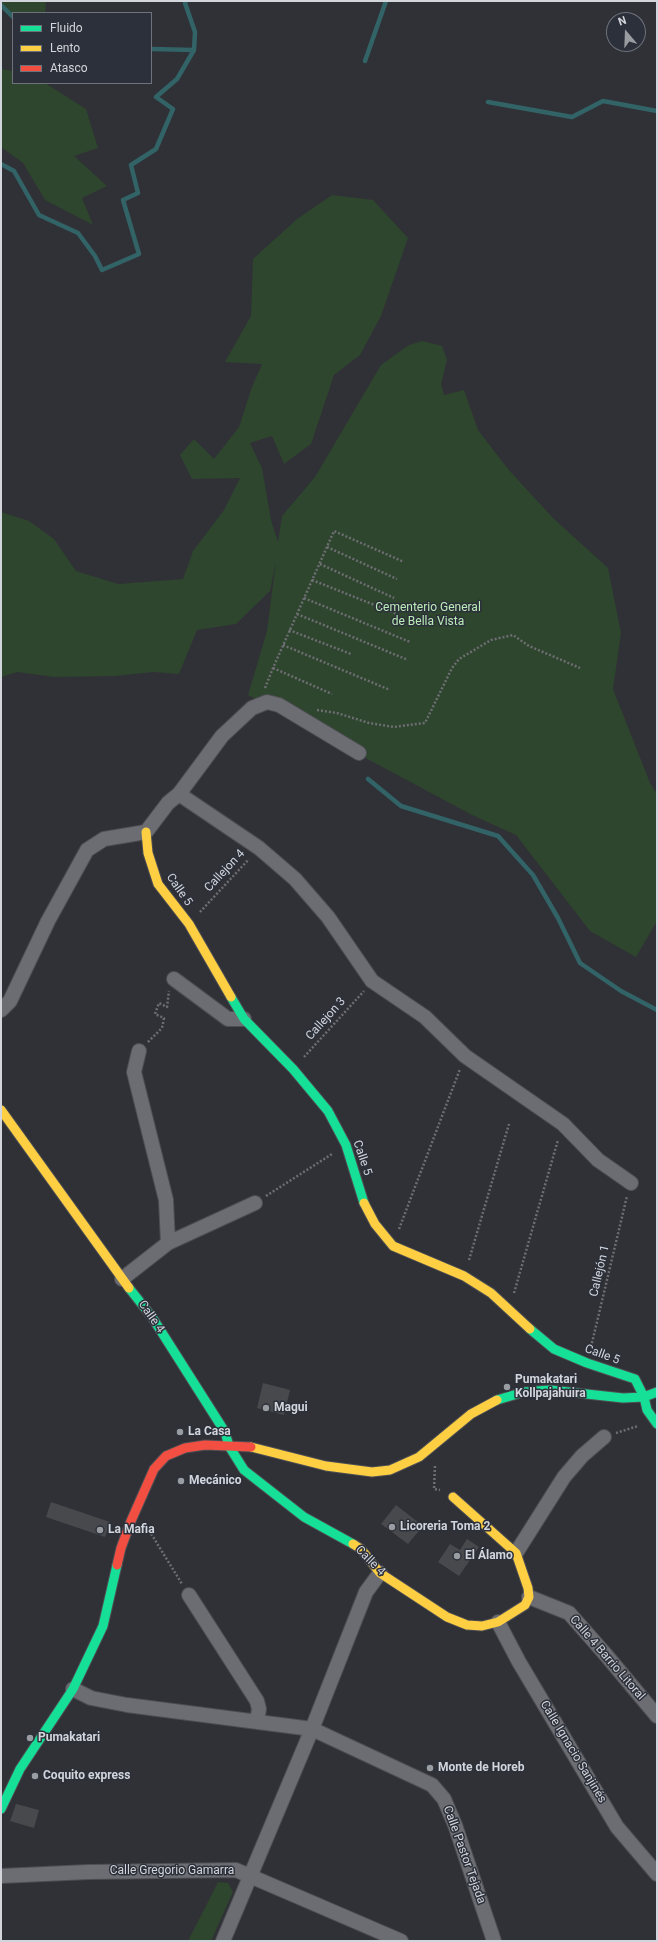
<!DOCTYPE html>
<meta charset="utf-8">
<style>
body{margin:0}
#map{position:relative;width:658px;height:1942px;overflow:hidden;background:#303136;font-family:Roboto,sans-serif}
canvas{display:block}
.frame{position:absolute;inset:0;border:2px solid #d2d5db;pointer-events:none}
.legend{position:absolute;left:12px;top:12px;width:140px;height:72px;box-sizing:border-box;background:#2c303a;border:1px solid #6e727a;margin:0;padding:5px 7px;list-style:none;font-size:12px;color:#d2d5db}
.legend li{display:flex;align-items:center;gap:8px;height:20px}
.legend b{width:20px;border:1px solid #6e727a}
.north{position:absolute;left:606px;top:12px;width:40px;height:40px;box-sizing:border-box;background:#2c303a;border:1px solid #6e727a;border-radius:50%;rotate:341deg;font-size:11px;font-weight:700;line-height:16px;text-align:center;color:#d2d5db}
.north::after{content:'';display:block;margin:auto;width:14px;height:18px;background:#999ca1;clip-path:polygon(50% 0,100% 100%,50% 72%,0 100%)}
</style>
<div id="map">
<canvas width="658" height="1942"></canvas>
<div class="frame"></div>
<ul class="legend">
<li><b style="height:5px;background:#16e098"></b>Fluido</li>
<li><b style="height:5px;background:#ffcf43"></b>Lento</li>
<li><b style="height:5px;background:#f24e42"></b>Atasco</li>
</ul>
<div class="north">N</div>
</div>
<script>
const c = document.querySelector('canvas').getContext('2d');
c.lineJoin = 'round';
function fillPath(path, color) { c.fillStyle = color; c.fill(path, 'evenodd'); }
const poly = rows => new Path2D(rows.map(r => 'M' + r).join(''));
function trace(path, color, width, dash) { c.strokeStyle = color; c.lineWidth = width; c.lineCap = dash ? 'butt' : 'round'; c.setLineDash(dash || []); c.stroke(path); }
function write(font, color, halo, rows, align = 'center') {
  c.font = font + ' Roboto,sans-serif'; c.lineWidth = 3; c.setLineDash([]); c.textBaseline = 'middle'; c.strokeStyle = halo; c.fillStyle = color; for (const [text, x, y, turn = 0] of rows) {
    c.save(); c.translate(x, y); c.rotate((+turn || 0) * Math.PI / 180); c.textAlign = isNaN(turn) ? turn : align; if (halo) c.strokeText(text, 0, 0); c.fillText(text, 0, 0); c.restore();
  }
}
fillPath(poly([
 [1,1,46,1,45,13,13,13,13,17,1,5],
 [1,69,13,71,13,83,45,83,86,109,98,148,74,156,107,186,82,198,93,225,45,200,23,163,1,147],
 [332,195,373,200,408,238,381,316,360,355,334,375,311,444,284,464,272,436,250,443,262,468,271,520,278,542,282,516,315,477,381,365,409,345,422,341,442,346,447,360,441,384,444,395,464,390,478,430,508,469,553,518,608,568,621,633,613,689,650,783,657,794,657,921,636,957,590,931,516,835,472,815,248,695,267,631,276,561,270,591,236,624,197,630,179,674,153,672,115,676,54,677,17,672,1,677,1,512,29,521,54,539,76,571,118,584,183,579,193,551,224,510,240,478,192,479,180,455,194,439,214,459,239,427,252,387,262,364,225,362,251,316,253,259,297,219],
 [218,1882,228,1883,233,1892,211,1941,188,1941]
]), '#2e452e');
trace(poly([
 [1,5,13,17],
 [151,49,194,50],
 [365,61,386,1],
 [488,102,572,117,603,101,657,111],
 [1,164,14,171,39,215,78,233,95,256,102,270,139,254,123,200,138,193,131,165,156,149,173,109,156,97,177,79,194,50,195,32,185,3,186,1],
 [368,779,401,806,498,836,533,875,558,918,580,963,621,991,657,1010]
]), '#316367', 4.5);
fillPath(poly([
 [263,1383,290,1390,284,1415,257,1408],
 [51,1502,110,1522,105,1537,46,1517],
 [396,1505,423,1526,408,1544,381,1524],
 [467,1539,479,1547,459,1576,438,1562,450,1544,460,1550],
 [16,1804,39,1810,34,1828,10,1821]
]), '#47494d');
const street = poly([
 [179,794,259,848,295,879,328,917,372,981,425,1017,465,1056,563,1124,598,1160,631,1183],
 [174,979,228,1019,244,1019],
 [1,1010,10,1001,48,921,87,850,104,839,146,832,168,803,179,794,222,736,252,708,267,702,279,705,359,753],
 [139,1051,134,1072,166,1200,168,1243],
 [122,1279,168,1243,255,1203],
 [516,1553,564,1477,582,1456,604,1437],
 [189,1595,257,1701,259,1709,257,1721],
 [529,1597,569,1613,606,1655,657,1716],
 [498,1622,519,1662,617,1827,657,1874],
 [73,1689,91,1698,127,1705,312,1729,432,1785,444,1799,455,1825,494,1941],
 [1,1876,88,1872,236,1870,401,1941],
 [223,1941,312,1729,366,1592,380,1573]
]);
const fast = poly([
 [231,997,244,1019,293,1069,328,1111,346,1145,364,1203],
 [129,1288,152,1317,225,1432,229,1446,244,1470,304,1517,353,1544],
 [530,1329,554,1349,587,1363,635,1379,644,1397,647,1410,657,1424],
 [497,1400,524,1392,550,1390,623,1398,644,1397,657,1392],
 [1,1809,20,1769,73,1689,103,1626,117,1565]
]);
const slow = poly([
 [146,832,148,853,158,884,189,924,231,997],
 [1,1110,129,1288],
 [364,1203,375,1224,393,1246,464,1276,491,1293,530,1329],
 [251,1447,326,1466,372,1472,390,1470,419,1457,471,1414,497,1400],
 [353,1544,361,1549,380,1573,447,1617,467,1625,482,1626,498,1622,525,1605,529,1597,528,1588,516,1553,453,1497]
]);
const jam = poly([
 [117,1565,121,1548,131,1521,154,1469,166,1456,185,1448,205,1445,251,1447]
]);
trace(street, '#4d4e53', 16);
trace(fast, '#4d4e53', 11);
trace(slow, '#4d4e53', 11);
trace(jam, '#4d4e53', 11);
trace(poly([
 [327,547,397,579],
 [320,564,394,598],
 [312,580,397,614],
 [304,598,410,642],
 [297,614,408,660],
 [289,630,351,654],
 [283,645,390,690],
 [273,668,332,694],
 [265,688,273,668,334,531,404,562],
 [317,710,337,713,369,723,394,727,425,723,452,668,459,659,491,640,513,635,529,646,580,668],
 [200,912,249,859],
 [148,1042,162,1028,164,1018,155,1014,159,1003,167,1007,169,991],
 [304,1057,364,991],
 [266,1196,332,1154],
 [399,1229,460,1069],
 [469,1260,509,1124],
 [514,1293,558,1140],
 [591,1347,627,1196],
 [616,1433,638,1426],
 [435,1466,434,1489,440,1490],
 [147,1527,182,1584]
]), '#6d6e72', 2.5, [2, 2]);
trace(street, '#6c6d72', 14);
trace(fast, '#16e098', 9);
trace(slow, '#ffcf43', 9);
trace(jam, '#f24e42', 9);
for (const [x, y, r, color] of [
 [507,1387,4,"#999ca1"],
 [266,1408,4,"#999ca1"],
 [180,1432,4,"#999ca1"],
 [181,1481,4,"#999ca1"],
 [392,1527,4,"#999ca1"],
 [100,1530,4,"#999ca1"],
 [457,1556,4,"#999ca1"],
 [30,1738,4,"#999ca1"],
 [430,1768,4,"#999ca1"],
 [35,1776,4,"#999ca1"]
]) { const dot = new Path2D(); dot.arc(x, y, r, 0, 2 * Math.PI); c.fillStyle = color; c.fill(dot); trace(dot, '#2c303a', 1.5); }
write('12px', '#baecb7', '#2c303a', [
 ["Cementerio General",428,608],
 ["de Bella Vista",428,622]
]);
write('12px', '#d2d5db', '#2c303a', [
 ["Callejon 4",225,871,-47],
 ["Calle 5",179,890,55],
 ["Callejon 3",326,1019,-48],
 ["Calle 5",362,1158,71],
 ["Callejón 1",600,1271,-77],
 ["Calle 4",151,1317,55],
 ["Calle 5",602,1355,20],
 ["Calle 4",370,1561,45],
 ["Calle 4 Barrio Litoral",607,1658,49],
 ["Calle Ignacio Sanjinés",573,1752,59],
 ["Calle Pastor Tejada",464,1855,70],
 ["Calle Gregorio Gamarra",172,1871]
]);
write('bold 12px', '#d2d5db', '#2c303a', [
 ["Pumakatari",515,1380],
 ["Kollpajahuira",515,1394],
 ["Magui",274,1408],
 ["La Casa",188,1432],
 ["Mecánico",189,1481],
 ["Licoreria Toma 2",400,1527],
 ["La Mafia",108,1530],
 ["El Álamo",465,1556],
 ["Pumakatari",38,1738],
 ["Monte de Horeb",438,1768],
 ["Coquito express",43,1776]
], 'left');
</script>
